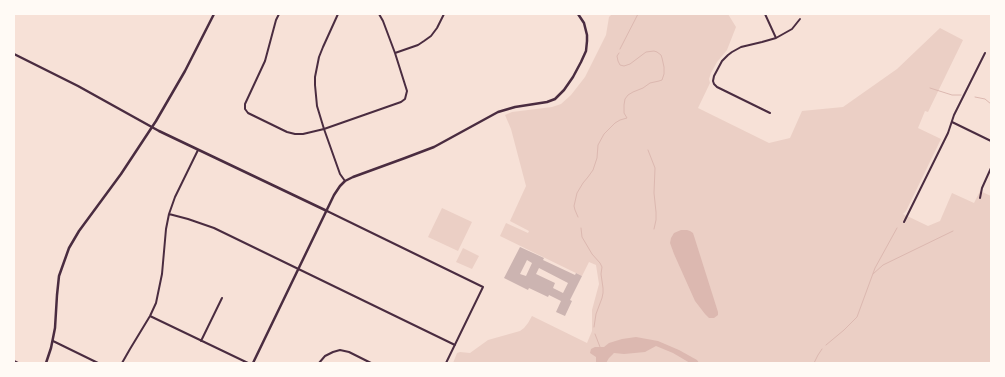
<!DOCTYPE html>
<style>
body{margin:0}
#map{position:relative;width:1005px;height:377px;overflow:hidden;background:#f7e1d7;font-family:"Nunito Sans",sans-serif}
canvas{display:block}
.frame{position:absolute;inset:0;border:15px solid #fffaf5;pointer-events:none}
</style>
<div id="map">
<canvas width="1005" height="377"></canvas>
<div class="frame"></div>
</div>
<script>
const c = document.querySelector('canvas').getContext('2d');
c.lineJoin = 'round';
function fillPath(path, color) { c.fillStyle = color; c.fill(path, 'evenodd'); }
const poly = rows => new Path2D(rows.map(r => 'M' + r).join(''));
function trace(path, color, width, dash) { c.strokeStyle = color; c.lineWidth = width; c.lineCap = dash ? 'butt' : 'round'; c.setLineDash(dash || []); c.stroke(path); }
fillPath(poly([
 [612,14,728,14,736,27,727,50,717,62,711,73,709,79,710,83,698,108,769,143,790,138,802,111,843,107,897,69,940,28,963,40,928,112,925,111,918,128,941,139,906,211,903,214,928,226,940,221,952,193,974,203,980,191,991,196,991,363,453,363,457,353,460,352,470,353,488,340,520,331,524,328,528,323,532,316,587,343,592,331,592,310,599,284,596,265,589,262,582,276,500,236,506,223,528,233,529,231,510,221,526,186,511,129,505,115,512,112,552,107,561,104,571,95,585,77,606,35,609,17],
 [442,208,472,222,458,251,428,237],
 [463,248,479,256,472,269,456,262]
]), '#ebcfc5');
fillPath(poly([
 [681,230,687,230,690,231,693,233,694,236,718,312,718,315,714,318,709,318,705,314,695,301,674,254,670,243,671,238,674,233],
 [636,337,658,341,679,350,697,360,699,363,690,363,673,353,656,346,645,352,624,354,614,353,609,358,606,363,596,363,596,357,590,353,591,349,595,347,604,347,609,343,622,339]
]), '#dcb8b0');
trace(poly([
 [620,49,638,14],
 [930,88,952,95,961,95],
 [975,97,985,99,991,104],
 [648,150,655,168,654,193,656,212,656,220,654,229],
 [578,217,575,210,574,206,577,193,583,183,588,177,593,170,597,158,598,145,604,134,615,123,620,120,627,118,624,113,624,105,625,99,628,95,633,92,643,88,650,83,659,81,662,80,664,74,664,67,662,58,661,55,657,52,654,51,646,52,630,64,624,66,620,65,618,61,617,56,619,53],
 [581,228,582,237,592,254,600,263,602,267,601,274,603,288,603,293,602,298,596,314,594,327],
 [873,274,883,265,953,231],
 [595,334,600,347],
 [826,345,844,330,857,317,875,268,897,228],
 [814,363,818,355,822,349]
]), '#dcb8b0', 1);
fillPath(poly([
 [520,247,544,258,543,260,575,275,576,273,582,276,570,300,572,301,565,316,556,312,561,301,549,295,548,297,529,288,528,290,504,278],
 [527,260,532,263,526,276,520,274],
 [539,268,568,283,563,293,553,288,555,283,536,274]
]), '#ccb4b1');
trace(poly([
 [279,14,276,20,265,61,245,104,245,109,248,113,287,132,295,134,303,134,324,129,401,102,405,99,407,91,395,53,383,21,379,14],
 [338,14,323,47,319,57,315,77,315,85,317,106,324,129,340,174,345,181],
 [765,14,776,38],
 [395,53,418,45,424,41,431,36,437,28,444,14],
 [770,113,717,87,714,84,713,81,714,76,722,61,728,55,732,52,741,47,762,42,776,38,792,29,800,19],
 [952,122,991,141],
 [980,198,982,188,991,168],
 [327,211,483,287,446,363],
 [169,214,188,219,214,228,455,345],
 [904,222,948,133,954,115,985,53],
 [150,316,248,363],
 [53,341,98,363],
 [201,341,222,298],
 [14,361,18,363],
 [122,363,130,349,150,316,156,303,162,274,166,229,169,214,175,197,198,150],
 [319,363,325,356,333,352,340,350,349,352,371,363]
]), '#4a2c40', 2);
trace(poly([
 [14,54,78,86,159,131,327,211],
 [253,363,334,195,340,186,345,181,353,177,405,158,434,147,498,112,515,107,547,102,555,99,564,90,573,77,581,62,586,51,587,41,587,35,584,23,578,14]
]), '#4a2c40', 2.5);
trace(poly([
 [46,363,51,348,55,328,57,295,59,276,69,248,79,231,121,174,156,121,185,71,214,14]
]), '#4a2c40', 2.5);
</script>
